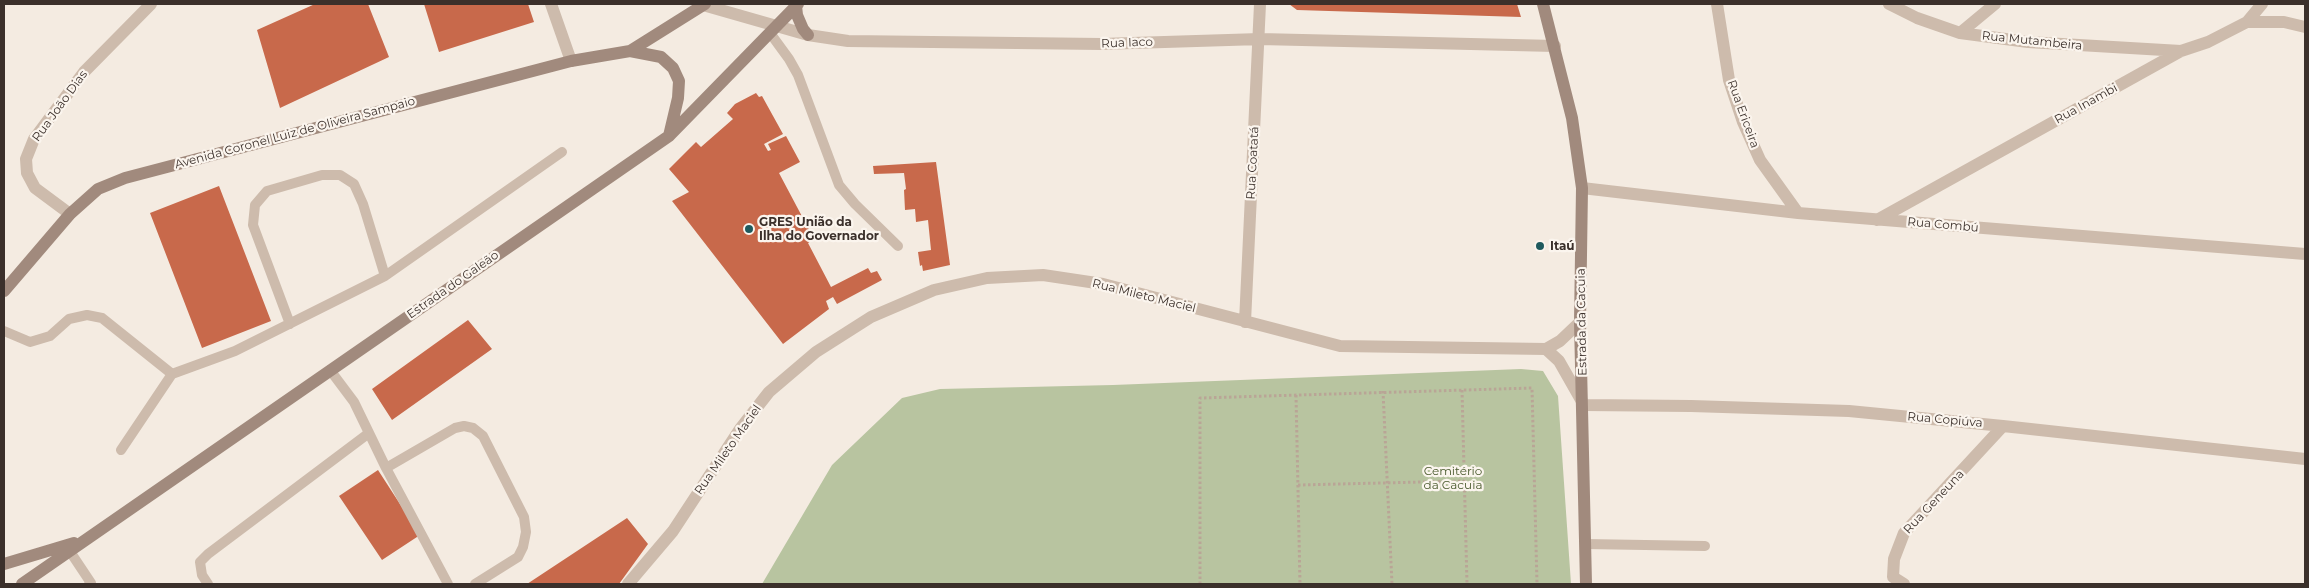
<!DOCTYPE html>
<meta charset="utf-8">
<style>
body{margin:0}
#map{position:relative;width:2309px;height:588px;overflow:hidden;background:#f4ebe1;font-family:Montserrat,sans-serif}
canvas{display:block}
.frame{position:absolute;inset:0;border:5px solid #3b302b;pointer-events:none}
</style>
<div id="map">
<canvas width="2309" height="588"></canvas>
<div class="frame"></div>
</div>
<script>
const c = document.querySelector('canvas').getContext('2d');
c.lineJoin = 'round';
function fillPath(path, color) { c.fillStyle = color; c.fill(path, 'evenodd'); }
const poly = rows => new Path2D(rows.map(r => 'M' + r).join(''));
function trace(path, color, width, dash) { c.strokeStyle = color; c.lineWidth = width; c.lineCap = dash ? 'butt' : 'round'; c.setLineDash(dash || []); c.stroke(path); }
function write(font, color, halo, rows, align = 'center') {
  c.font = font + ' Montserrat,sans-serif'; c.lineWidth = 4.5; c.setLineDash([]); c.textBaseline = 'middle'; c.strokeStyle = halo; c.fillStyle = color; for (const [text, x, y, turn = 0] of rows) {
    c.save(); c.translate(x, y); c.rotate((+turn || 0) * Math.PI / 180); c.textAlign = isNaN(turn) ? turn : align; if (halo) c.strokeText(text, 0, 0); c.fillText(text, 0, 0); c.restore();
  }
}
fillPath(poly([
 [1521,369,1543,371,1558,396,1571,584,762,584,832,465,902,398,940,389,1113,385]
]), '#b8c4a0');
fillPath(poly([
 [315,4,368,4,389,57,280,108,257,30],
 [424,4,528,4,534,22,439,52],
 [1289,4,1517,4,1521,17,1297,10],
 [756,93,759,97,762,96,783,134,764,144,768,151,771,150,768,144,786,136,800,162,779,173,814,239,808,243,831,287,868,268,871,273,877,271,882,280,837,304,833,297,826,301,829,309,783,344,672,201,689,192,669,169,696,142,701,147,733,119,727,113,735,104],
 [936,162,950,265,923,271,922,265,920,266,918,252,931,250,928,220,916,222,915,209,905,210,904,190,906,189,904,173,874,174,873,166],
 [219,186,271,321,202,348,150,213],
 [468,320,492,349,392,420,372,389],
 [378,470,420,535,382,560,339,496],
 [627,518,648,544,619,584,527,584]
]), '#c8694b');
trace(poly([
 [1462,390,1467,584],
 [1383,391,1392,584],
 [1296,395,1300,584],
 [1298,485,1464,481],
 [1200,584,1200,398,1532,388,1537,584]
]), '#b9a596', 3, [2.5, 2.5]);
trace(poly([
 [770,33,789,59,798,75,839,185,855,204,898,246],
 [290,324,253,225,255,205,267,191,322,175,340,175,354,184,363,204,385,276],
 [4,331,30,342,50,336,69,319,87,315,102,318,172,374,235,351,385,276,562,152],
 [330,370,354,402,386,468,448,584],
 [121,450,172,374],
 [386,468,455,428,464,426,473,428,483,436,524,517,526,532,523,547,518,557,475,584],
 [1585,544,1705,546],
 [69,550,91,583,89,584],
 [208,584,202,575,200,562,208,554,369,433]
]), '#cdbbac', 10);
trace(poly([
 [551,4,571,61],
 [1717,4,1729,80,1743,122,1760,160,1798,213],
 [1889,4,1917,18,1960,33,2028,42,2181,51],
 [703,5,808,35,848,41,1101,44,1260,39,1555,46],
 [2247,22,2262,4],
 [1960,33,1995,4],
 [1582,188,1798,213,2305,254],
 [70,214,35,188,27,173,26,159,34,139,84,72,151,4],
 [1877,220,2181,51,2208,42,2247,22,2284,22,2305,27],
 [1245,322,1260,4],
 [1546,349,1560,341,1580,322],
 [628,584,673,531,740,429,769,392,816,352,871,317,934,290,987,278,1043,275,1103,284,1340,346,1546,349,1559,361,1584,405,1691,406,1849,411,2003,426,2305,459],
 [1904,584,1893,577,1894,559,1904,533,2003,426]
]), '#cdbbac', 12);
trace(poly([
 [1543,4,1572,118,1582,188,1580,322,1586,584],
 [796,6,797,15,803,29,808,35],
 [630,51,705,4],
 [4,291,70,214,98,189,125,178,571,61,630,51,661,57,673,68,679,81,678,98,669,136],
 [4,564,74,543],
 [22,584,669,136,798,4]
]), '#a18a7d', 12);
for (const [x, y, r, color] of [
 [749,229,5,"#1f5a5e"],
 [1540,246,5,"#1f5a5e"]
]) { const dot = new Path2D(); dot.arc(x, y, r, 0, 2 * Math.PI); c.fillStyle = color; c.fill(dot); trace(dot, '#fbf5ee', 2); }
write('12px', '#3b302b', '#fbf5ee', [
 ["Rua Mutambeira",2032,41,6],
 ["Rua Iaco",1127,43,-2],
 ["Rua Inambi",2086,104,-29],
 ["Rua João Dias",60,106,-54],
 ["Rua Ericeira",1743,114,70],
 ["Avenida Coronel Luiz de Oliveira Sampaio",295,133,-15],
 ["Rua Coatatá",1253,163,-87],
 ["Rua Combú",1943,225,5],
 ["Estrada do Galeão",453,285,-35],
 ["Rua Mileto Maciel",1144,296,14],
 ["Estrada da Cacuia",1582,322,-91],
 ["Rua Copiúva",1945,420,5],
 ["Rua Mileto Maciel",728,450,-55],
 ["Rua Geneuna",1934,502,-47]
]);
write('bold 12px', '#3b302b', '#fbf5ee', [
 ["GRES União da",759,222],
 ["Ilha do Governador",759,236],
 ["Itaú",1550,246]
], 'left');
write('12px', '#4a5a2e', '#fbf5ee', [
 ["Cemitério",1453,471],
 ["da Cacuia",1453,485]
]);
</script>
